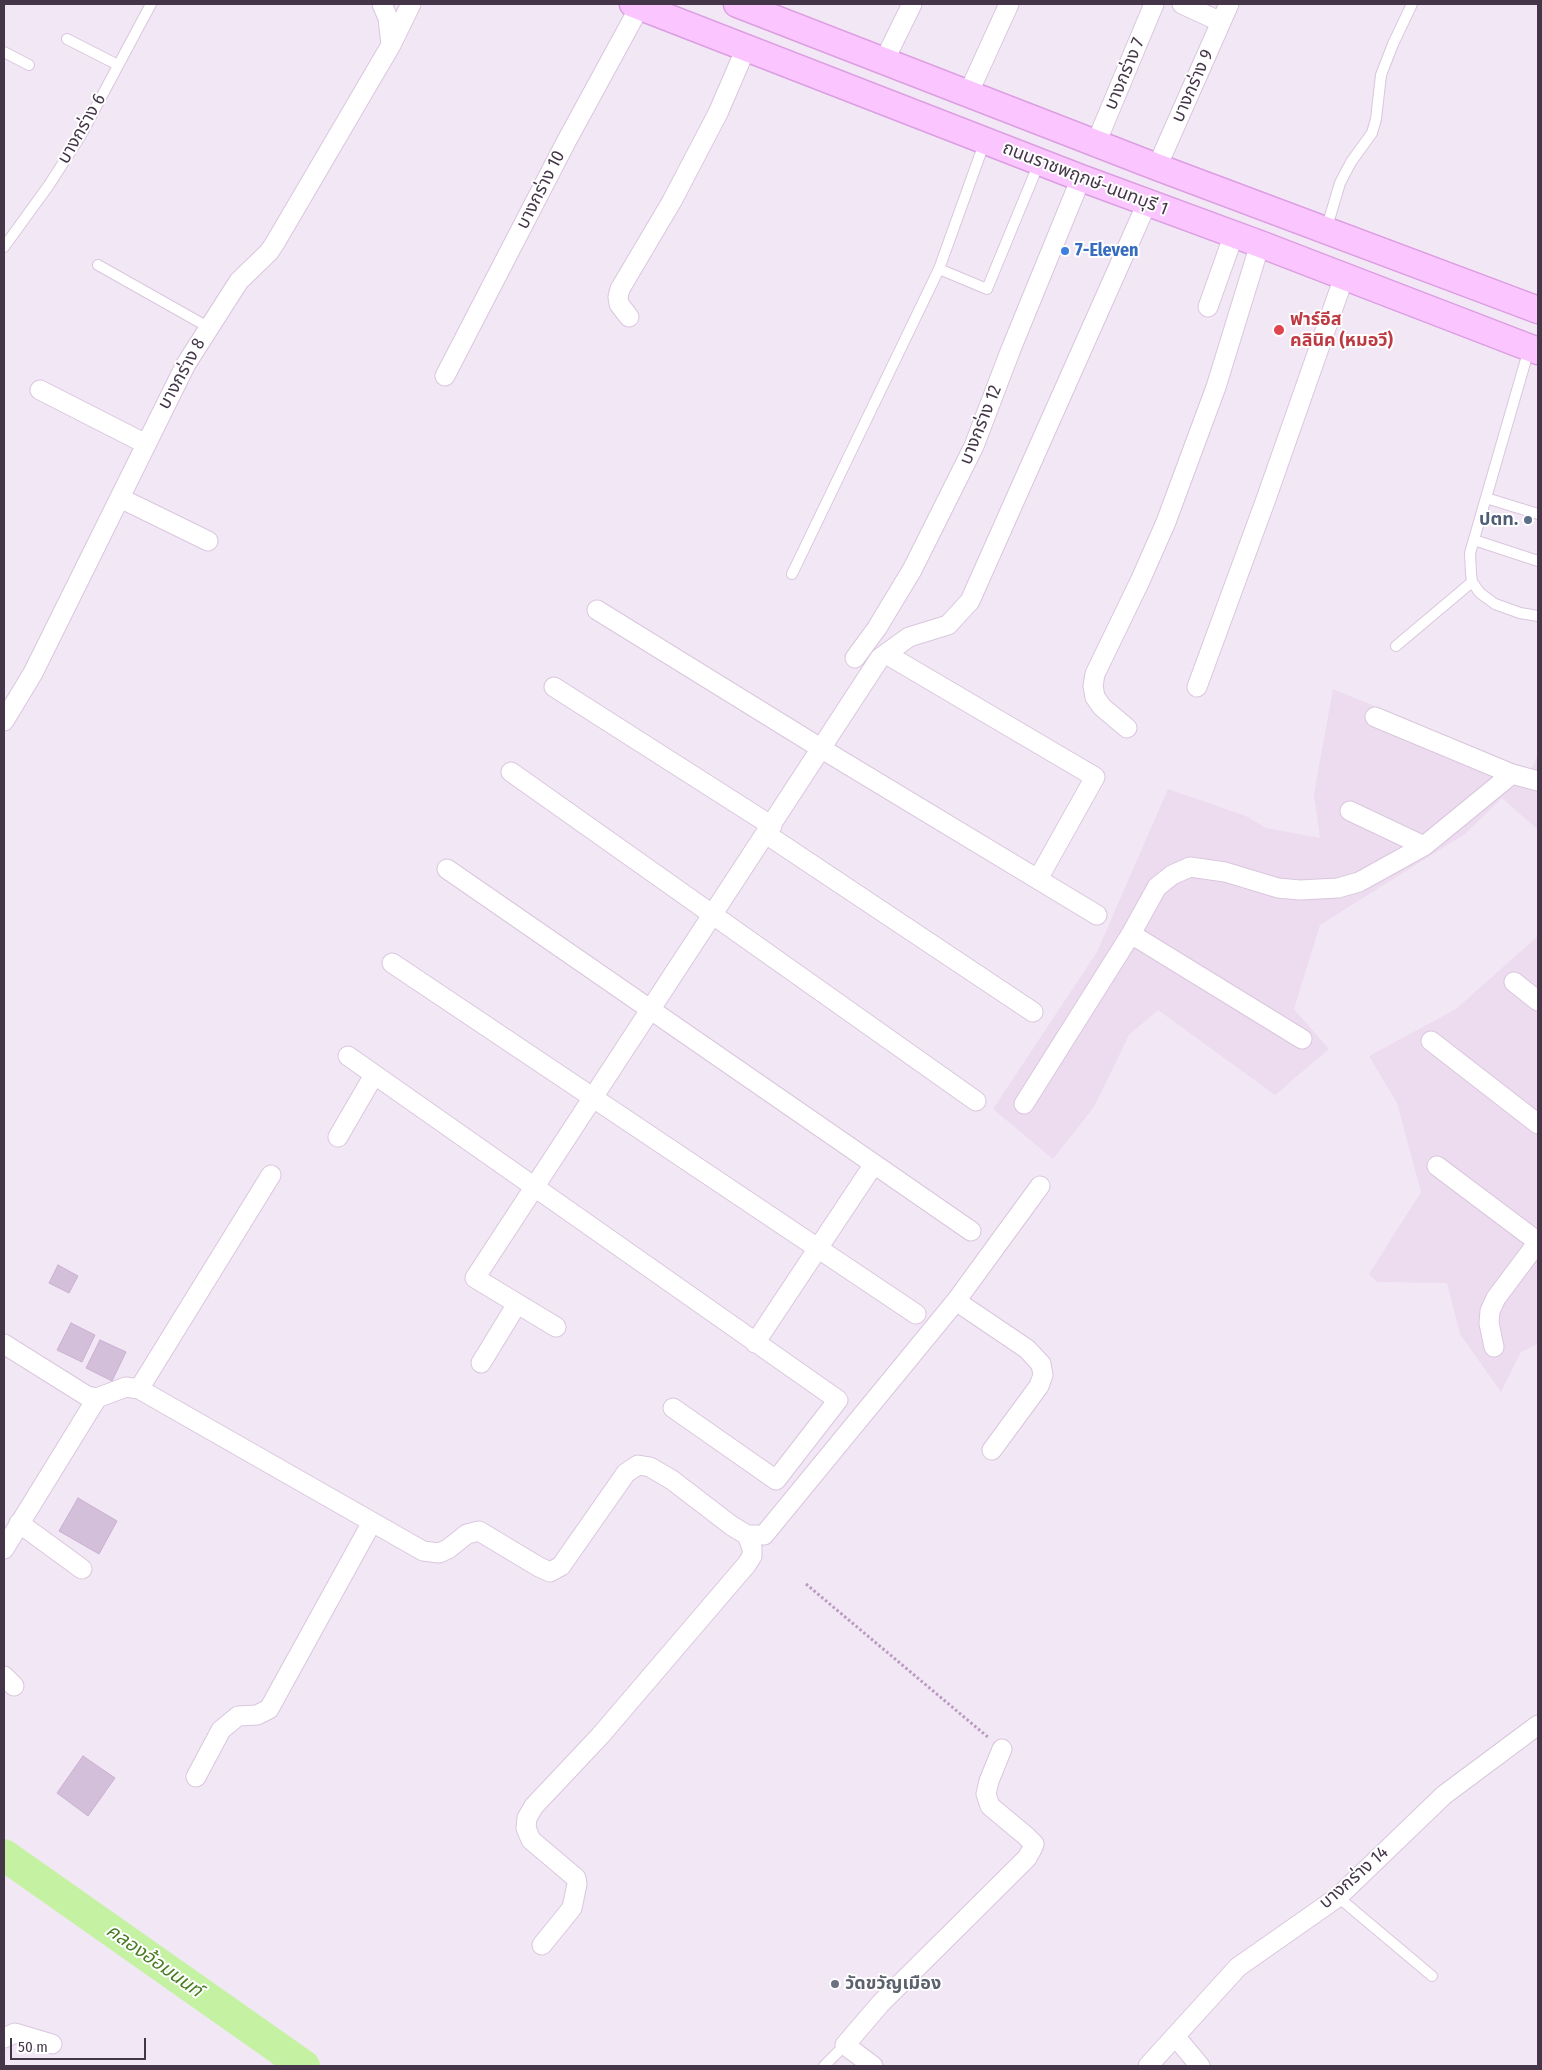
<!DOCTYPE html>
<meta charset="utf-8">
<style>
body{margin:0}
#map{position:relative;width:1542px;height:2070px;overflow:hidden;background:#f2e7f4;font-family:"Fira Sans Condensed",sans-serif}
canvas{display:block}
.frame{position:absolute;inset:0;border:5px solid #443648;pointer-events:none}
.scale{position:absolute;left:10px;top:2038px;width:136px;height:22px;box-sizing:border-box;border:2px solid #443648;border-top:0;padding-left:6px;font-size:15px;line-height:18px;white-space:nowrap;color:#443648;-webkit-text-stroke:4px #fff;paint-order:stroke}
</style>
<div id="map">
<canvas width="1542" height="2070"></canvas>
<div class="frame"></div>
<div class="scale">50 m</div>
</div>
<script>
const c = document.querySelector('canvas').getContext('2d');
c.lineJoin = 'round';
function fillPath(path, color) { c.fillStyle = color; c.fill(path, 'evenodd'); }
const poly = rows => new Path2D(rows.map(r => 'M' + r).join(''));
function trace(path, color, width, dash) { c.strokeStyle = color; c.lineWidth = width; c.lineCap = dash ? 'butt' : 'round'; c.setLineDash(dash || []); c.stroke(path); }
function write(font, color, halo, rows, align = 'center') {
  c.font = font + ' "Fira Sans Condensed","Noto Sans Thai",sans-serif'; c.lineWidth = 4; c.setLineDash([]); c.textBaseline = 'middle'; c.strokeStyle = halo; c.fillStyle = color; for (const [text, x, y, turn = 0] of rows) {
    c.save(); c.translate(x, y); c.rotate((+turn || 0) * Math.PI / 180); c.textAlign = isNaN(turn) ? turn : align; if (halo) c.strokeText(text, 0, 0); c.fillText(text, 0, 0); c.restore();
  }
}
fillPath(poly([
 [1333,689,1531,770,1538,755,1538,830,1502,798,1465,834,1320,925,1294,1009,1329,1049,1275,1095,1158,1010,1129,1035,1094,1107,1053,1159,993,1109,1097,952,1168,789,1246,816,1266,828,1320,838,1314,794],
 [1538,936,1538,1344,1521,1352,1501,1392,1460,1334,1447,1283,1377,1282,1369,1274,1421,1192,1397,1103,1369,1056,1456,1009]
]), '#eddcef');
trace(poly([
 [4,1855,304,2066]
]), '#c4f2a2', 32);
const building = poly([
 [58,1265,78,1276,69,1293,49,1283,58,1265],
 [71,1323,95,1335,82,1362,57,1350,71,1323],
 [100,1340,126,1352,112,1381,86,1368,100,1340],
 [78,1498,117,1521,99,1554,59,1531,78,1498],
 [83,1756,115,1778,88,1816,57,1793,83,1756]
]);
fillPath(building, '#d3bfd9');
trace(building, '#caafd1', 1);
const lane = poly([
 [67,39,118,65],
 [4,52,29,65],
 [985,141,939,269,987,289,1039,163],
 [1326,230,1340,183,1351,162,1372,133,1376,119,1381,75,1393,44,1412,4],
 [4,247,49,185,81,135,151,4],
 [98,265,208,327],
 [1529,349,1470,553,1471,573,1472,582,1480,593,1495,604,1520,613,1538,616],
 [1486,498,1538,514],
 [1474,540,1538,561],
 [792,574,939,269],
 [1396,646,1472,582],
 [1338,1897,1432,1976],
 [824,2066,845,2045]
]);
const street = poly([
 [382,4,388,18,391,45],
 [1182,4,1221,22],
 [884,61,912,4],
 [968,94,1009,4],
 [1096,143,1154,4],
 [1157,167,1229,4],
 [1208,307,1234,234],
 [629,317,619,304,618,297,620,289,672,201,718,113,746,48],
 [445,376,566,142,640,6],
 [40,390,146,444],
 [120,498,208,541],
 [597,610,822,749,1097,915],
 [886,654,1095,777,1038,879],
 [855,658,877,628,912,570,974,446,1011,349,1081,178],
 [554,687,772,826],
 [1197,687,1266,499,1344,277],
 [1375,717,1512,774],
 [4,721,33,673,186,364,239,281,269,252,275,243,391,45,411,4],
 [1127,728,1102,707,1095,697,1093,686,1095,674,1140,581,1166,522,1216,387,1260,244],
 [511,772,976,1101],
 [1350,811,1424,846],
 [766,834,1033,1012],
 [447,869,971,1231],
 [1131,934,1302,1039],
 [392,963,916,1314],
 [1514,982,1538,1001],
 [1431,1041,1538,1124],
 [348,1056,838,1400,776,1480,673,1408],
 [1024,1104,1131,934,1157,887,1172,875,1190,867,1225,872,1278,888,1300,890,1338,888,1359,882,1424,846,1512,774,1538,781],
 [338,1137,374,1075],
 [1437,1166,1538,1242],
 [556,1327,475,1278,880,658,909,637,948,625,970,601,1147,203],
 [755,1343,874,1164],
 [4,1344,87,1396,97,1398,126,1387,139,1389,423,1551,439,1553,448,1549,467,1534,479,1531,539,1567,550,1572,561,1566,626,1473,638,1465,650,1467,672,1480,732,1526,747,1535,764,1535,956,1301],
 [1494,1347,1489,1323,1490,1311,1496,1298,1538,1242],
 [481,1363,517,1304],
 [139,1389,271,1175],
 [992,1450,1039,1386,1043,1375,1041,1364,1027,1349,956,1301,1040,1186],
 [19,1523,82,1569],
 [4,1549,97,1398],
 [4,1676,14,1686],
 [196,1777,221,1730,238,1716,257,1715,269,1709,372,1522],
 [542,1945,572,1908,577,1884,576,1878,531,1840,526,1828,527,1818,534,1806,600,1736,747,1564,752,1556,752,1548,747,1535],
 [1175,2036,1200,2066],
 [4,2038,15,2033,52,2044],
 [873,2066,845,2045,881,2003,1027,1858,1032,1849,1034,1844,1026,1836,990,1806,986,1794,989,1781,1002,1749],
 [1148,2066,1238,1967,1338,1897,1444,1795,1538,1725]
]);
const secondary = poly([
 [633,4,1081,178,1260,244,1538,351],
 [737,4,1157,167,1538,310]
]);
trace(lane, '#dac6de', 12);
trace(street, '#dac6de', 21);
trace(secondary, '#dc9ee2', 29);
trace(poly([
 [806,1584,989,1738]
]), '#bb9ac2', 3, [2.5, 2.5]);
trace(lane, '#fff', 10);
trace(street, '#fff', 19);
trace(secondary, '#fbc6ff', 26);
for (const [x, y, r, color] of [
 [1065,251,5,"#3f7fe0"],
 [1279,330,6,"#e0444e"],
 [1528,520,5,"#5c6f8a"],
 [835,1984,5,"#6b7280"]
]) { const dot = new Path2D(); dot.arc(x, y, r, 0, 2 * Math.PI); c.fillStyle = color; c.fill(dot); trace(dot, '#fff', 2); }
write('18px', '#443648', '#fff', [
 ["บางกร่าง 7",1125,74,-67],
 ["บางกร่าง 9",1193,86,-66],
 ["บางกร่าง 6",82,129,-60],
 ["ถนนราชพฤกษ์-นนทบุรี 1",1085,179,21],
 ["บางกร่าง 10",541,190,-63],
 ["บางกร่าง 8",182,374,-61],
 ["บางกร่าง 12",981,425,-68],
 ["บางกร่าง 14",1354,1878,-41]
]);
write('bold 18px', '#366cbe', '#fff', [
 ["7-Eleven",1075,251]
], 'left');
write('bold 18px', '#be3a42', '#fff', [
 ["ฟาร์อีส",1290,320],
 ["คลินิค (หมอวี)",1290,341]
], 'left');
write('bold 18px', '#4e5e75', '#fff', [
 ["ปตท.",1518,520]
], 'right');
write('bold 18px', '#5b616d', '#fff', [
 ["วัดขวัญเมือง",845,1984]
], 'left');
write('italic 19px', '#477d22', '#fff', [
 ["คลองอ้อมนนท์",154,1961,35]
]);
</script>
